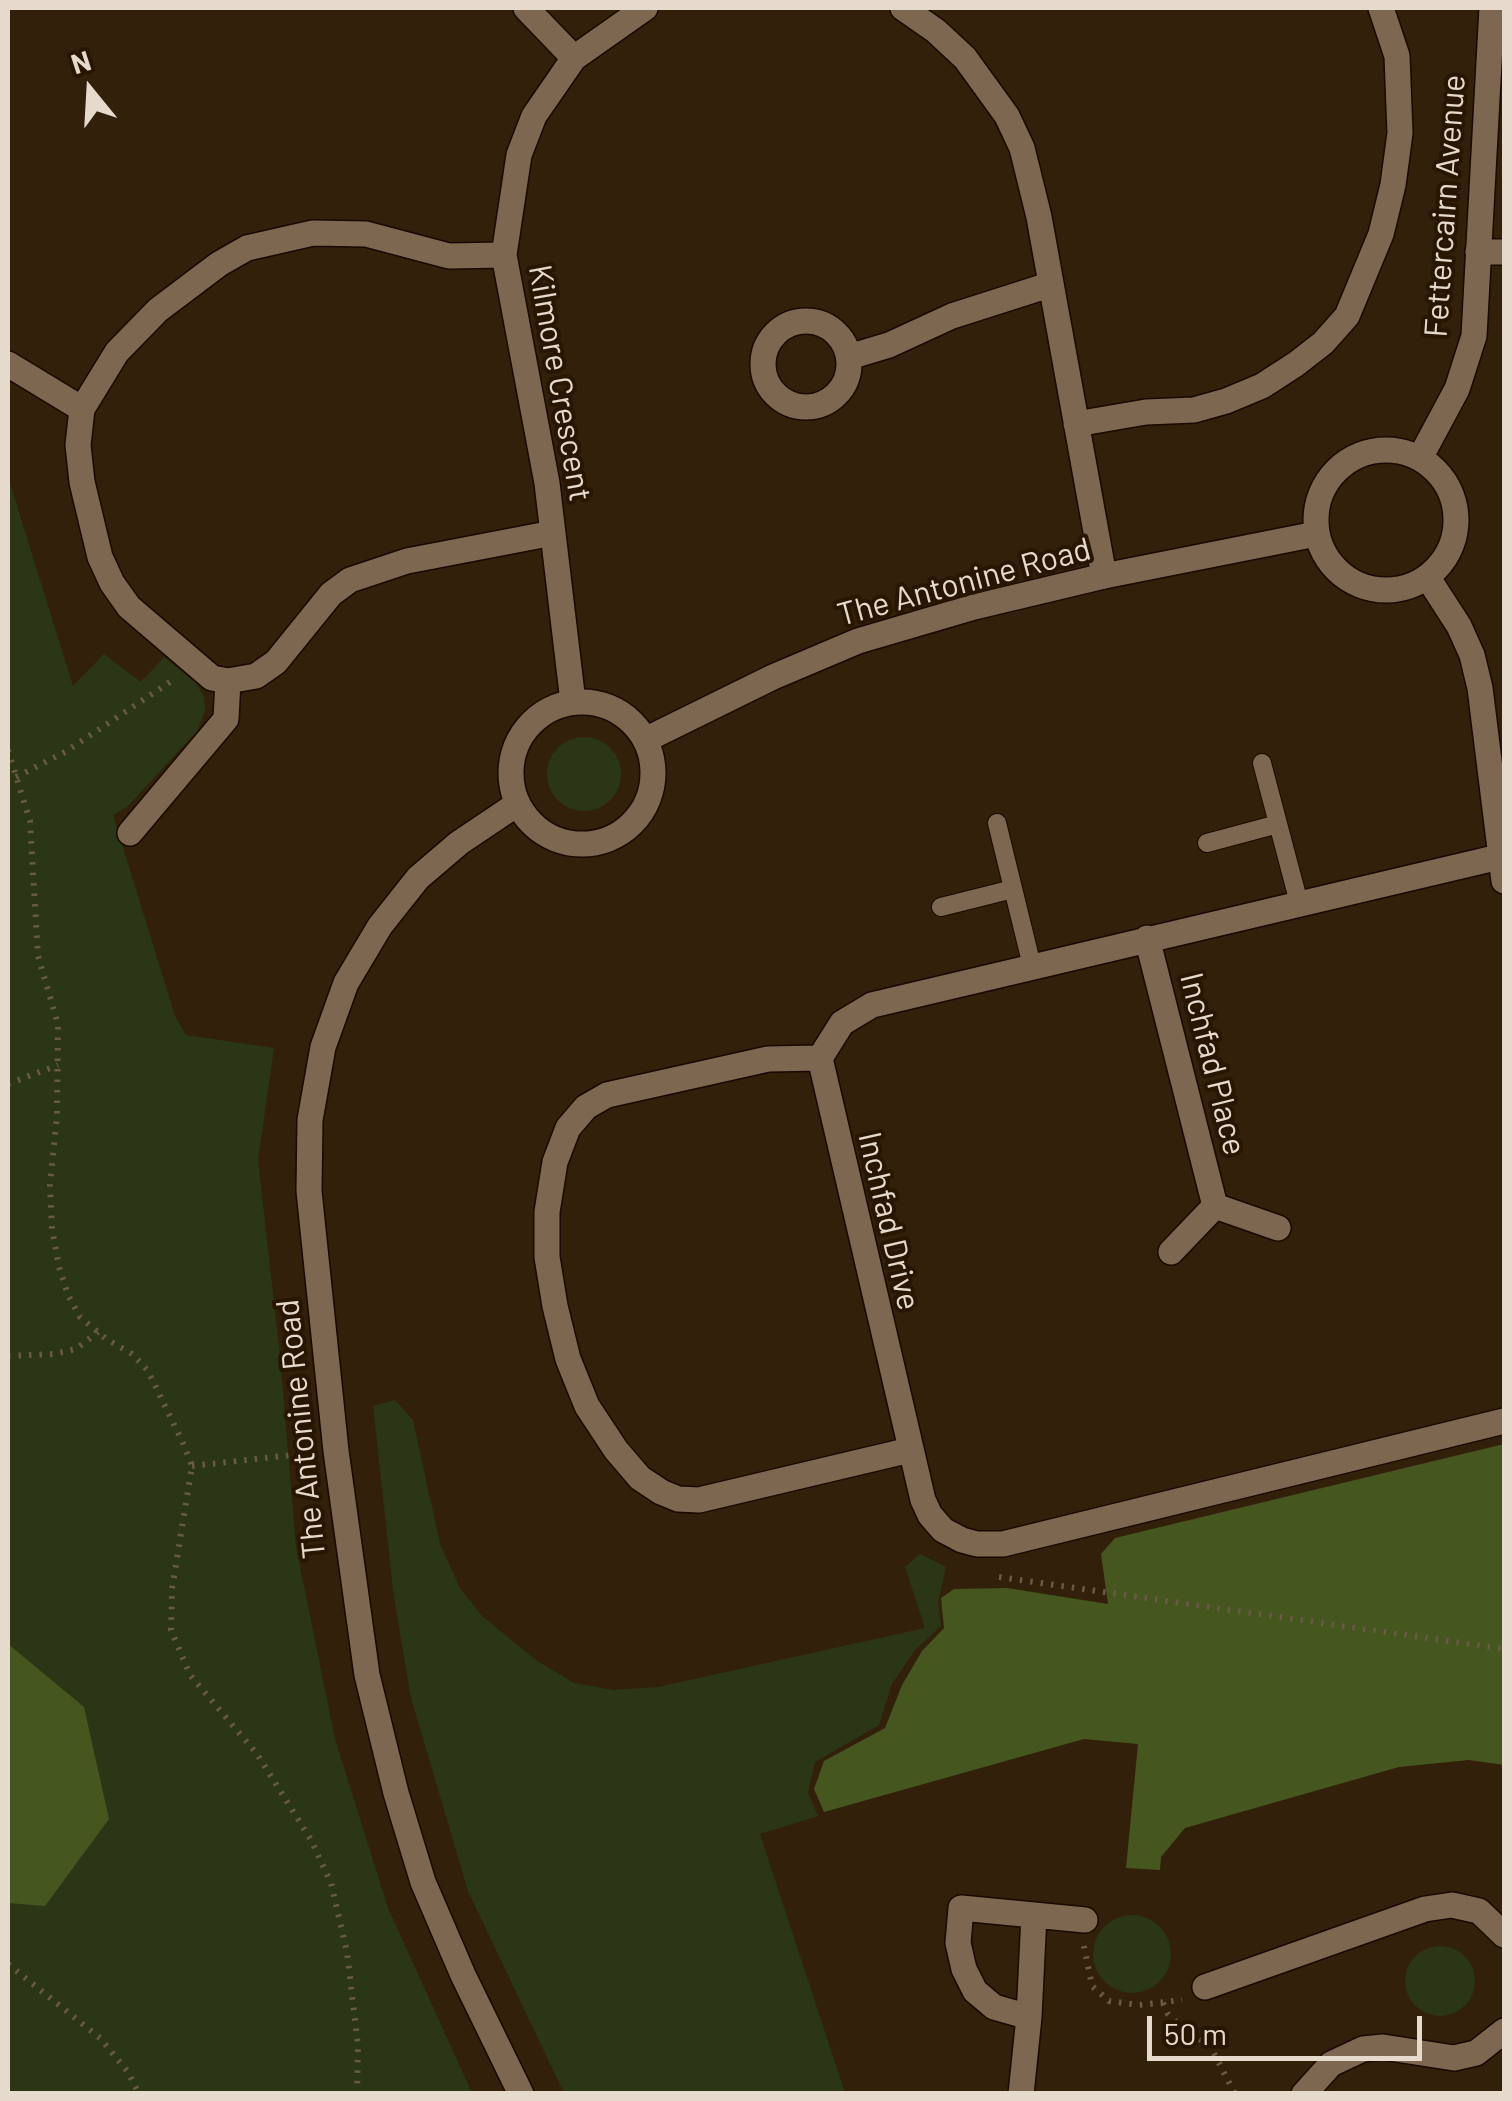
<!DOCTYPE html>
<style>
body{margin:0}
#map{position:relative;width:1512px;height:2101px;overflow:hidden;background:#32200b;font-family:Barlow,sans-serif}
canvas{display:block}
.frame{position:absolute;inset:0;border:10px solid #e6dacd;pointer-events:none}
.north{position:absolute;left:40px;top:40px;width:100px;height:100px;-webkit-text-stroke:8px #281603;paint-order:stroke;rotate:342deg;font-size:28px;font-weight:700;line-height:40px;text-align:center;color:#e6dacd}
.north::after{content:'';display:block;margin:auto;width:35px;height:45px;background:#e6dacd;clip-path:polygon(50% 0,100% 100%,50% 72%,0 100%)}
.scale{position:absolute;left:1147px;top:2016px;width:275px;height:45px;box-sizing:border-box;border:5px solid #e6dacd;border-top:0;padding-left:12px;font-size:30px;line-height:35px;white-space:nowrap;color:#e6dacd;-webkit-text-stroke:8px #281603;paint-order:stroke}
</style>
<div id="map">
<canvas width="1512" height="2101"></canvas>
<div class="frame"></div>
<div class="north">N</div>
<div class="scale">50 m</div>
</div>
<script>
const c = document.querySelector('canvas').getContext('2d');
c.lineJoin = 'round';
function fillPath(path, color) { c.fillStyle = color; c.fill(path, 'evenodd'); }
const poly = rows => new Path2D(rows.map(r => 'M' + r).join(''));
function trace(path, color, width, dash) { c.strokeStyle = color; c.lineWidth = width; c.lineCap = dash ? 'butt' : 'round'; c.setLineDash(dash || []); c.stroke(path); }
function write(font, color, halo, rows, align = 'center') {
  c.font = font + ' Barlow,sans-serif'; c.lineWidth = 8; c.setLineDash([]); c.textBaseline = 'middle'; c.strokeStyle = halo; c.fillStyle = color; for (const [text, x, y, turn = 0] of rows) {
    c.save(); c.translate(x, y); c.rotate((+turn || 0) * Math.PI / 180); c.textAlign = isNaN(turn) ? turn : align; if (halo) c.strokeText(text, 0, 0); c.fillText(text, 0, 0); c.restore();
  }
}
fillPath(poly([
 [8,477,73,686,104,654,141,682,164,657,196,683,204,697,205,711,197,731,127,807,113,815,175,1016,186,1035,274,1048,258,1160,280,1356,296,1547,335,1739,388,1908,472,2093,8,2093],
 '547 774a37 37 0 1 1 74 0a37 37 0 1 1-74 0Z',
 [395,1400,413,1420,440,1544,460,1588,482,1616,536,1660,574,1683,613,1690,658,1687,925,1628,905,1567,920,1554,946,1567,938,1602,941,1626,915,1650,892,1684,879,1725,815,1762,808,1793,818,1816,760,1834,845,2093,564,2093,468,1891,411,1698,394,1598,373,1406],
 '1093 1954a39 39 0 1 1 78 0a39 39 0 1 1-78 0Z',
 '1405 1981a35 35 0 1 1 70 0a35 35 0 1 1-70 0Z'
]), '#2b3616');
fillPath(poly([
 [1504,1444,1504,1765,1469,1760,1399,1767,1185,1828,1161,1857,1160,1870,1126,1868,1138,1744,1084,1739,824,1812,814,1789,824,1761,885,1728,902,1685,922,1651,944,1628,941,1598,954,1589,1007,1588,1108,1604,1101,1554,1115,1538],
 [8,1644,84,1707,109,1819,45,1906,8,1903]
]), '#45561f');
const service = poly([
 [1262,763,1299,903],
 [997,823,1032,966],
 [1207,843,1278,824],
 [941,907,1013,889]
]);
const minor = poly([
 [526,8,574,58],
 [903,8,936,31,965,58,1007,116,1022,148,1039,217,1104,576],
 [1478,252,1504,252],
 [504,255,449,256,366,234,313,233,247,248,219,264,158,310,117,352,82,409,78,445,82,482,100,557,112,583,129,607,212,678,228,681,256,676,276,662,331,594,350,580,407,561,553,533],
 '763 364a43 43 0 1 1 86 0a43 43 0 1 1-86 0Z',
 [849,357,889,345,952,316,1049,285],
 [8,364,82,409],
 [1076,424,1146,412,1194,410,1226,401,1262,386,1296,364,1323,343,1347,316,1381,234,1393,185,1400,133,1397,56,1381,8],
 [1428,578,1459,626,1472,655,1480,688,1504,881],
 [573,702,547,483,504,255,519,155,534,116,574,58,645,8],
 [130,833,226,719,228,681],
 [1499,857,872,1005,842,1023,820,1058,923,1500,930,1515,943,1530,962,1540,977,1544,1003,1544,1504,1421],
 [1147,938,1215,1206],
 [820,1058,768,1059,607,1095,586,1107,568,1128,555,1162,547,1212,547,1257,555,1306,568,1359,587,1406,616,1450,640,1478,661,1492,678,1499,699,1500,910,1450],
 [1171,1252,1215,1206,1278,1228],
 [1034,1915,1085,1920],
 [1205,1987,1425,1909,1452,1905,1479,1911,1504,1935],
 [1021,2094,1029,2017,1034,1915,961,1908,958,1943,964,1969,975,1991,994,2007,1029,2017],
 [1304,2094,1331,2064,1363,2049,1383,2047,1454,2058,1476,2053,1504,2031]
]);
const tertiary = poly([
 '1316 520a70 70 0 1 1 140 0a70 70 0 1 1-140 0Z',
 [1420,458,1457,389,1474,336,1492,8],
 '511 773a71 71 0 1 1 142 0a71 71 0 1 1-142 0Z',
 [645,740,773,677,858,641,974,607,1104,576,1316,534],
 [517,804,459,843,418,878,380,926,346,983,323,1047,310,1120,309,1191,336,1451,367,1675,396,1793,423,1882,463,1975,521,2094]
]);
trace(service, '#190900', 20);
trace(minor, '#190900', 28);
trace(tertiary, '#190900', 28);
trace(poly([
 [8,750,30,821,38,956,58,1024,57,1115,50,1185,52,1229,59,1267,68,1295,80,1317,105,1338,132,1354,148,1371,183,1443,192,1466,172,1589,171,1630,190,1675,257,1754,311,1840,331,1883,347,1952,358,2046,357,2094],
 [16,777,65,752,173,680],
 [8,1084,58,1065],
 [8,1356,54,1354,76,1349,98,1332],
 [192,1466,310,1453],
 [999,1577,1504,1649],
 [1084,1946,1092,1986,1109,2001,1139,2005,1182,2000],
 [8,1964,100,2038,128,2072,139,2094],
 [1163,2003,1168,2014,1180,2026,1210,2046,1235,2094]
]), '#695946', 6, [2.5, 8]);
trace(service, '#7d6751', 18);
trace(minor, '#7d6751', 25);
trace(tertiary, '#7d6751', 25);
write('32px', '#e6dacd', '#281603', [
 ["Fettercairn Avenue",1445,206,-86],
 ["Kilmore Crescent",560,383,80],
 ["The Antonine Road",964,582,-15],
 ["Inchfad Place",1213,1064,76],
 ["Inchfad Drive",889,1221,77],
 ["The Antonine Road",301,1429,-96]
]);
</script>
